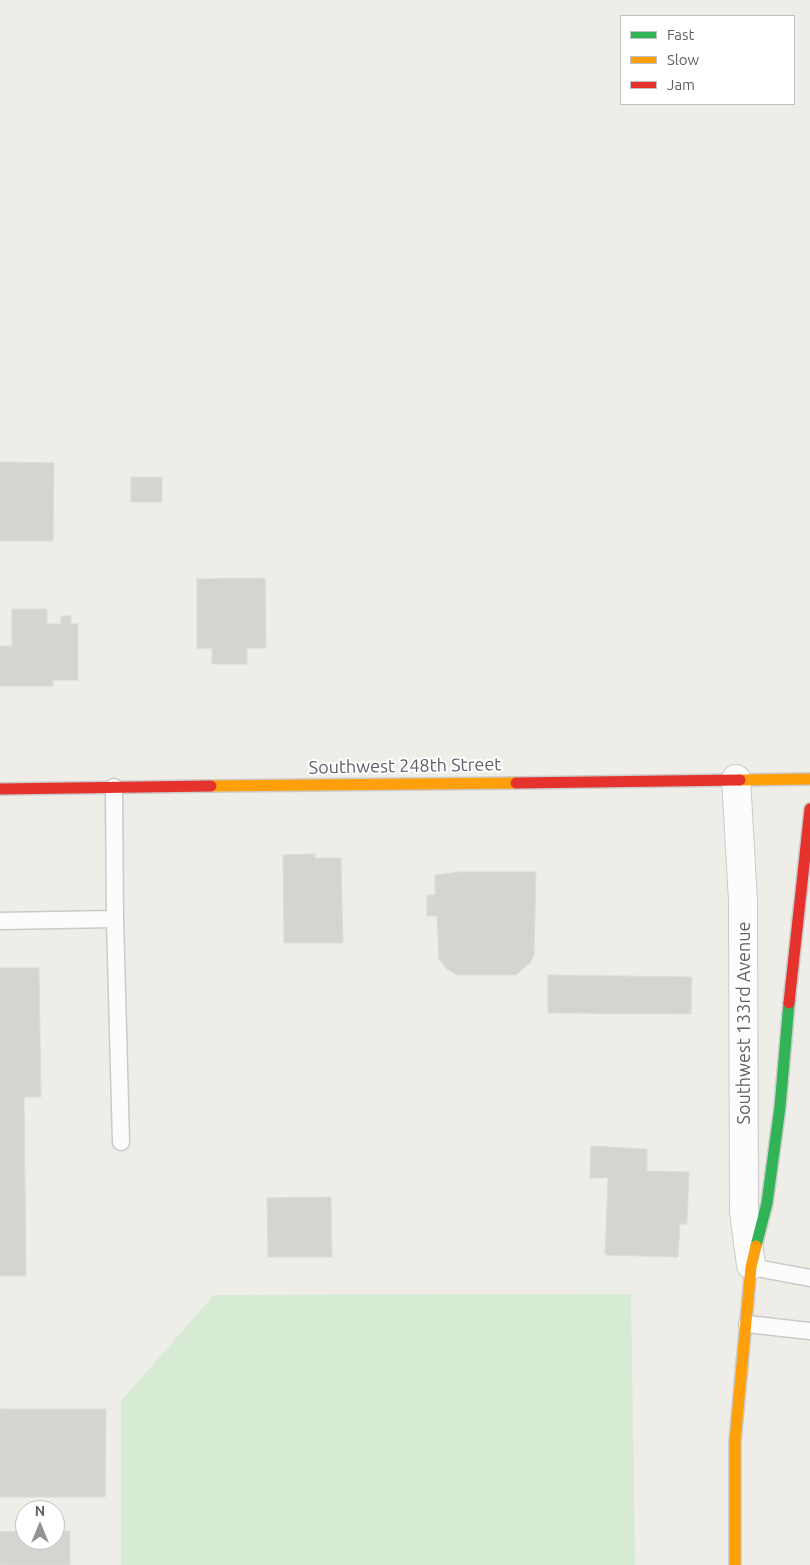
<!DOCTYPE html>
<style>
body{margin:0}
#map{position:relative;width:810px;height:1565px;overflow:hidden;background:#eeede8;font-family:Ubuntu,sans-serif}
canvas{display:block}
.legend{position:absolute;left:620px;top:15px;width:175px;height:90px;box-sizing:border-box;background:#fff;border:1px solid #bfc0c2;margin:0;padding:6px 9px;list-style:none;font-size:15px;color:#5e6267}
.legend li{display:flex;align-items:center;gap:10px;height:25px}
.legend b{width:25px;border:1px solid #bfc0c2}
.north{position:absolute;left:15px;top:1500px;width:50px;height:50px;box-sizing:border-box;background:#fff;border:1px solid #bfc0c2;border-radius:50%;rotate:0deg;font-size:14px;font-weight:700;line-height:20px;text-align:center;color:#5e6267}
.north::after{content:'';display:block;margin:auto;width:18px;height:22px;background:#909394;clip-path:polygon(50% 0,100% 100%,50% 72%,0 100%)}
</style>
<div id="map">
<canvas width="810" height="1565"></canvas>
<ul class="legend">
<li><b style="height:6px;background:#30b455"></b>Fast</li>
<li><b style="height:6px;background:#ff9f0a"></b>Slow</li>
<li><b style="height:6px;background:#e5322d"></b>Jam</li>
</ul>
<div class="north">N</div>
</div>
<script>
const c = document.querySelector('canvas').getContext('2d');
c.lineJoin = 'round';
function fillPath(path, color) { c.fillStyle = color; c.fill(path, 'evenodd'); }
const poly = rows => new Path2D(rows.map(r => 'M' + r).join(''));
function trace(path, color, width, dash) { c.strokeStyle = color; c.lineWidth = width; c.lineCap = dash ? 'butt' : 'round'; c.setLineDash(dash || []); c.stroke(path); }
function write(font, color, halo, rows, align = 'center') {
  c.font = font + ' Ubuntu,sans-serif'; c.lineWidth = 4; c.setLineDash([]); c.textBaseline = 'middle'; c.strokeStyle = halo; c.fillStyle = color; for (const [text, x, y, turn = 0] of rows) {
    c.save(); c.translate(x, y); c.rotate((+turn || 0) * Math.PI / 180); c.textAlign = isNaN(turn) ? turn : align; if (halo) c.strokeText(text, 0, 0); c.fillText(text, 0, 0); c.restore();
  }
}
fillPath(poly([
 [631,1294,635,1565,121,1565,121,1401,214,1295]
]), '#d6ead4');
const building = poly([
 [0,462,54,463,53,541,0,541,0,462],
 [131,477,162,477,162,502,131,502,131,477],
 [265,578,266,648,247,648,247,664,212,664,212,648,197,649,197,579,265,578],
 [12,609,47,609,47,624,61,624,61,616,71,616,71,624,78,624,78,680,53,680,53,686,0,686,0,646,12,646,12,609],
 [315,854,315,858,341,858,343,943,284,943,283,855,315,854],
 [459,872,536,872,534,955,530,963,516,975,457,975,447,969,439,959,437,916,427,916,427,895,435,895,435,875,459,872],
 [0,968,39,968,41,1097,24,1097,26,1276,0,1276,0,968],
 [548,975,692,977,691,1014,548,1013,548,975],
 [591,1146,647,1149,647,1171,689,1172,687,1224,680,1224,678,1257,605,1255,608,1178,590,1178,591,1146],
 [331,1197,332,1257,268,1257,267,1198,331,1197],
 [0,1409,106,1409,105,1497,0,1497,0,1409],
 [25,1531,25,1540,55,1540,55,1531,70,1531,70,1565,0,1565,0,1532,25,1531]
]);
fillPath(building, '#d5d4d1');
trace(building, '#dddcd8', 1);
const lane = poly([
 [114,787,115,919,121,1142],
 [0,921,115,919],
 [751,1267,810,1278],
 [747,1324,810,1331]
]);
const street = poly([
 [736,779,743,900,744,1212,751,1265]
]);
const fast = poly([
 [756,1246,767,1203,780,1107,789,1003]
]);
const slow = poly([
 [740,780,810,779],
 [211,786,516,783],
 [735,1565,735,1441,751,1267,756,1246]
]);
const jam = poly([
 [516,783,740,780],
 [0,789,211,786],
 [789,1003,810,809]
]);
trace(lane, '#cacac9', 19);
trace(street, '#cacac9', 30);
trace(fast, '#cbcbca', 14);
trace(slow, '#cbcbca', 14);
trace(jam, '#cbcbca', 14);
trace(lane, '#fcfcfc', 16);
trace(street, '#fcfcfc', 28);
trace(fast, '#30b455', 11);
trace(slow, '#ff9f0a', 11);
trace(jam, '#e5322d', 11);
write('18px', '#5e6267', '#fff', [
 ["Southwest 248th Street",405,766,-1],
 ["Southwest 133rd Avenue",744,1023,-90]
]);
</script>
